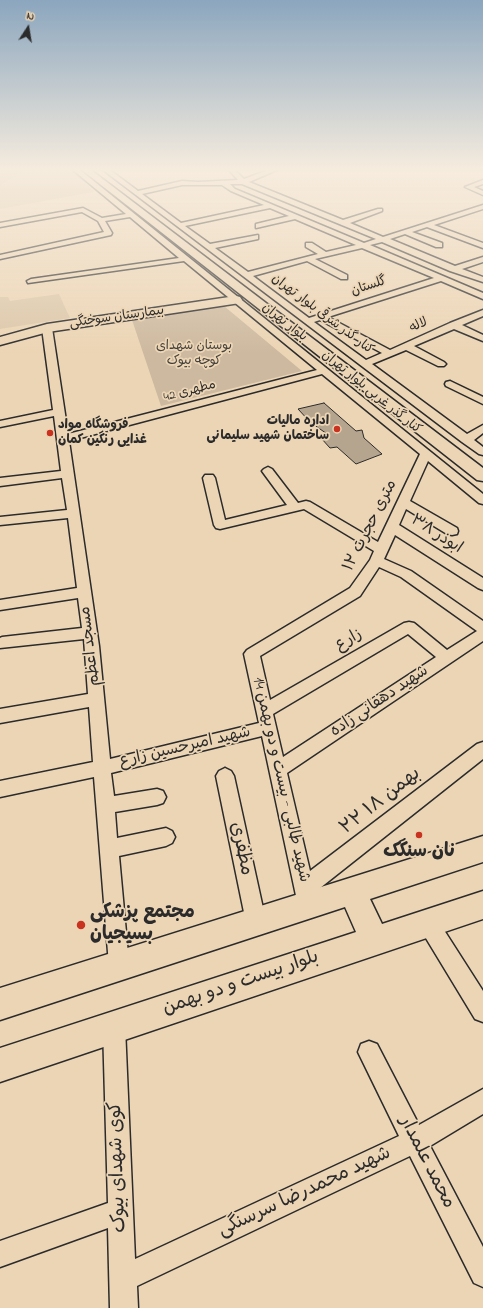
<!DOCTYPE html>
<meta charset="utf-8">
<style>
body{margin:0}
#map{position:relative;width:483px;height:1308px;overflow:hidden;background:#ecd5b5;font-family:"Indie Flower",sans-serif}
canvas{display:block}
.north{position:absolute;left:8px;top:8px;width:40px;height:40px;-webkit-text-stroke:3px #ecd5b5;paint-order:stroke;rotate:12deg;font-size:11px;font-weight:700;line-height:16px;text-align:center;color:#2b2b2b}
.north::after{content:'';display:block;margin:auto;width:14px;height:18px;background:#2b2b2b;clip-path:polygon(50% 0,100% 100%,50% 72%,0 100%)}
</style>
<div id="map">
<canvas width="483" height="1308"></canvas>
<div class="north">N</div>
</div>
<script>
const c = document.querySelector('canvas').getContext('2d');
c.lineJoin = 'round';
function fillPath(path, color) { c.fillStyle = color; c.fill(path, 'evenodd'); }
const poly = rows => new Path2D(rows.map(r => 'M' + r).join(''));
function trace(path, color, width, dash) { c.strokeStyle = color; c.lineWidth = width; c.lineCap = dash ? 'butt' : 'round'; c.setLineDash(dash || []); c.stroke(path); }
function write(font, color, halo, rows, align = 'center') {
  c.font = font + ' "Indie Flower","Playpen Sans Arabic",sans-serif'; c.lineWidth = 3.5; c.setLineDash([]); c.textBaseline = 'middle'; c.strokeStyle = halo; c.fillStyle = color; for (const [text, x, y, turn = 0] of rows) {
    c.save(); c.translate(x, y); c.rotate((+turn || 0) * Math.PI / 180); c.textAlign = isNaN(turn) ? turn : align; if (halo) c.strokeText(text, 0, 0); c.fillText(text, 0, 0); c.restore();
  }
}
fillPath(poly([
 [30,170,74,170,94,192,0,209,0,186,20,172],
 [59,294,70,318,0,329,0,297,8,297,10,301]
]), '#dcc7a9');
fillPath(poly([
 [0,170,30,170,20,172,0,186],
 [224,306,302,371,161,406,132,320]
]), '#cdb99f');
const building = poly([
 [324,403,356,431,362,430,364,438,382,454,356,464,337,447,330,448,321,438,330,436,310,422,298,409,324,403]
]);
fillPath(building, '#b6a58e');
trace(building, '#2b2b2b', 1);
const street = poly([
 [73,170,80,170,483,494,483,504,479,503,428,461,410,501,457,528,458,531,457,534,452,535,447,534,406,509,399,525,483,578,483,590,478,588,395,535,384,559,411,571,483,621,483,641,287,773,310,871,477,744,483,742,483,759,315,892,318,905,315,912,308,915,301,912,298,905,262,736,111,773,114,796,157,789,163,791,166,797,163,803,157,805,115,812,117,838,166,828,172,831,175,837,172,843,166,846,119,856,129,965,126,972,119,975,112,972,109,965,94,777,0,797,0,781,93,762,89,707,0,723,0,709,88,694,84,639,0,648,0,638,2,637,82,628,78,598,0,610,0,600,77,588,68,518,0,525,0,517,67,510,62,478,0,486,0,478,61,471,54,416,0,427,0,421,53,410,42,328,47,325,52,328,68,434,317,370,184,261,28,283,27,281,31,279,179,258,130,217,105,221,112,233,111,235,0,259,0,255,104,232,98,221,82,212,0,227,0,223,83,208,102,218,126,214,73,170],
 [322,374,420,454,378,542,310,502,306,501,298,503,272,469,268,467,264,469,262,471,287,505,225,520,215,478,213,475,205,475,203,478,214,525,216,528,220,529,304,509,374,551,370,560,350,588,247,650,244,654,259,723,110,759,99,646,69,441,322,374],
 [379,567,401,577,477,631,447,650,414,623,409,622,404,623,270,700,260,656,360,596,379,567],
 [408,634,436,657,283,757,273,714,408,634],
 [103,170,110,170,138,191,182,181,198,182,238,180,229,170,235,170,244,179,268,170,277,170,249,182,343,220,378,209,382,209,382,211,350,223,383,237,483,205,483,209,434,225,483,243,483,248,427,227,412,232,442,243,442,247,436,247,405,234,390,239,455,266,483,257,483,262,462,269,483,277,483,282,450,271,382,242,370,245,483,293,483,299,441,281,328,317,390,350,450,323,483,310,483,316,462,325,483,335,483,341,454,329,414,346,444,362,446,364,444,366,438,366,406,350,372,364,467,434,483,425,483,433,474,440,483,447,483,455,479,454,462,442,103,170],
 [230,184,242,184,376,239,364,243,235,189,230,184],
 [182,185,222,185,231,191,264,205,181,223,142,194,182,185],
 [270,208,289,216,256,224,256,228,295,219,356,245,326,252,312,243,306,243,306,247,318,254,248,272,215,248,258,239,258,235,210,244,185,226,270,208],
 [362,248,434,278,309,318,253,276,307,261,341,279,347,279,347,275,315,259,362,248],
 [320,320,382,353,366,360,314,322,320,320],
 [483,180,483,184,474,187,483,191,483,195,465,187,483,180],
 [450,381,483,397,483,404,446,386,445,384,446,382,450,381],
 [225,768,231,771,234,776,266,922,263,929,256,932,249,929,246,922,216,776,219,771,225,768],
 [428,913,435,916,483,991,483,1022,475,1019,421,930,418,923,421,916,428,913],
 [114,1016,122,1019,125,1027,135,1259,399,1136,358,1052,361,1044,369,1041,377,1044,419,1125,483,1089,483,1114,430,1146,483,1247,483,1287,474,1283,410,1156,137,1286,138,1308,110,1308,108,1228,0,1267,0,1241,108,1203,103,1027,106,1019,114,1016]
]);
const secondary = poly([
 [82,170,91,170,483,468,483,481,477,480,82,170],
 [236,296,240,297,242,300,240,303,48,332,0,345,0,337,47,324,236,296]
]);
const primary = poly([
 [483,836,483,862,370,899,382,924,483,891,483,919,0,1082,0,1048,356,932,345,907,0,1020,0,988,483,836]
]);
trace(street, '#2b2b2b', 3);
trace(secondary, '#2b2b2b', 3);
trace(primary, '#2b2b2b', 3);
fillPath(street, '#ecd5b5');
fillPath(secondary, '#ecd5b5');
fillPath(primary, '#ecd5b5');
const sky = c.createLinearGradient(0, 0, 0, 353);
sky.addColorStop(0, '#8ba6be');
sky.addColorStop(0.48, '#f6ecde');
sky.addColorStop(1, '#f6ecde00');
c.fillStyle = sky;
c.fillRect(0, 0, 483, 353);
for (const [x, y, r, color] of [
 [337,429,4,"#c8321e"],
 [50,433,4,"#c8321e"],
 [419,835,4,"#c8321e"],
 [81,925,5,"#c8321e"]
]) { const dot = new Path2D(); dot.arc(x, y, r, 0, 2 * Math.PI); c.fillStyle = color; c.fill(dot); trace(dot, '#ecd5b5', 1.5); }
write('13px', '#2b2b2b', '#ecd5b5', [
 ["گلستان",369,287,-18],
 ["کنار گذر شرقی بلوار تهران",322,315,37],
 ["بیمارستان سوختگی",117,318,-8],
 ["بلوار تهران",284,323,38],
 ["لاله",419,326,-24],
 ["مطهری 42",190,392,-15],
 ["کنار گذر غربی بلوار تهران",371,393,39]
]);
write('13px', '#43403c', '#ecd5b5', [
 ["بوستان شهدای",194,347],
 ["کوچه بیوک",194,362]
]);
write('bold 13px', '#2b2b2b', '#ecd5b5', [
 ["اداره مالیات",329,422],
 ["ساختمان شهید سلیمانی",329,437],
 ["فروشگاه مواد",58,426,"left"],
 ["غذایی رنگین کمان",58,441,"left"]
], 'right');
write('16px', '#2b2b2b', '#ecd5b5', [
 ["۱۲ متری حجرت",371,526,-63],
 ["۳۸ ابوذر",436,535,33],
 ["زارع",349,641,-30],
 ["مسجد اعظم",91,646,-97],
 ["شهید دهقانی زاده",380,702,-34],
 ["شهید امیرحسین زارع",185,748,-13],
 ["شهید طالبی - بیست و دو بهمن 14",280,780,77]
]);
write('19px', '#2b2b2b', '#ecd5b5', [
 ["۲۲ بهمن ۱۸",381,802,-38],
 ["مظفری",240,849,78],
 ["بلوار بیست و دو بهمن",241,984,-19],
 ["محمد علمدار",426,1163,63],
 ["کوی شهدای بیوک",119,1167,-92],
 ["شهید محمدرضا سرسنگی",305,1193,-25]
]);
write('bold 19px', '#2b2b2b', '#ecd5b5', [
 ["نان سنگک",419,853],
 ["مجتمع پزشکی",90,914,"left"],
 ["بسیجیان",90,936,"left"]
]);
</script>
